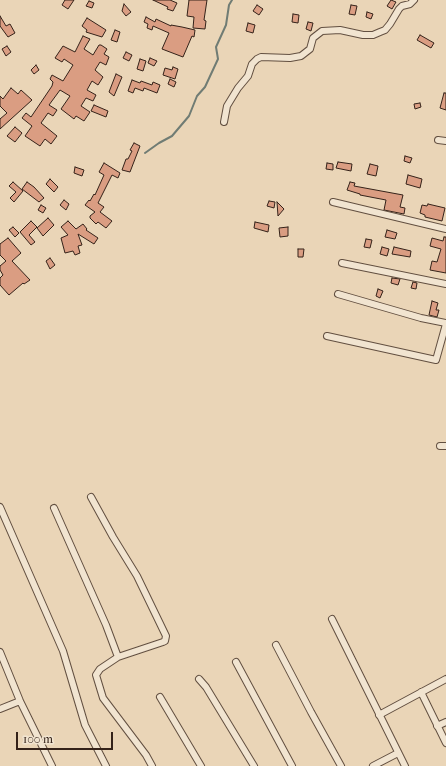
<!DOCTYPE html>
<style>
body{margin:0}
#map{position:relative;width:446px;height:766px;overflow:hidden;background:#ead5b7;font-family:"IM FELL French Canon",serif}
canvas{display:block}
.scale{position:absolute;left:16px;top:732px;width:97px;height:18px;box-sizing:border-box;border:2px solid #342219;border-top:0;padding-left:5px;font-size:12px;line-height:14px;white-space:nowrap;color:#342219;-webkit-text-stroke:3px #f1e4d0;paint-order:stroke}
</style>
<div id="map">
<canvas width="446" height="766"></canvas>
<div class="scale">100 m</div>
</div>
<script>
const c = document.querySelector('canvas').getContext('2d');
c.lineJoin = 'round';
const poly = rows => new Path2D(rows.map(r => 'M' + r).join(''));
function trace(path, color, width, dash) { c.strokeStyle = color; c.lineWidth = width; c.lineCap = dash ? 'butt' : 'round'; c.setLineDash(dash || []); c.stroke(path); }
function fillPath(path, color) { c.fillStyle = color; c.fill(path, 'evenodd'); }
trace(poly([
 [145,153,159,143,172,136,189,116,197,96,205,87,218,59,216,47,226,25,229,5,232,0]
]), '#707c74', 2);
const building = poly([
 [65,0,74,0,68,9,62,5,65,0],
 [153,0,170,0,177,3,173,11,167,9,168,7,153,0],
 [189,0,207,0,204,20,206,21,205,29,193,28,194,17,187,16,189,0],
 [391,0,396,2,392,9,387,6,391,0],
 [89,1,94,3,92,8,86,6,89,1],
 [124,4,131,12,126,16,122,11,124,4],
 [257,5,263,9,259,15,253,11,257,5],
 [351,5,357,6,355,15,349,14,351,5],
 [367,12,373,14,371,19,366,17,367,12],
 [293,14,299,15,298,23,292,22,293,14],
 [0,16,6,26,10,24,15,33,8,37,0,26,0,16],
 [146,17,155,22,156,19,171,26,171,25,182,27,195,30,194,37,192,36,183,57,162,49,169,33,153,26,152,30,147,28,148,24,144,22,146,17],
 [87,18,106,30,102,37,86,32,87,30,82,26,87,18],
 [308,22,313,23,311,31,306,29,308,22],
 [248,23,255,25,253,33,246,31,248,23],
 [115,30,120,32,117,42,111,40,115,30],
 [420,35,434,43,431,48,417,40,420,35],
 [83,36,90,39,84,49,93,55,99,45,101,45,107,49,104,54,109,57,106,65,100,62,95,70,103,77,98,85,92,81,87,90,96,95,93,101,86,98,81,106,90,112,84,121,76,116,74,119,61,109,70,96,60,90,49,105,57,110,53,116,48,113,41,123,57,136,51,144,45,139,40,146,25,136,32,126,22,118,26,113,31,117,52,86,53,82,50,79,52,75,63,81,73,65,64,59,62,62,55,58,63,46,75,52,83,36],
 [7,46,11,52,6,56,2,49,7,46],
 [126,52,132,55,129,61,123,58,126,52],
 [150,58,157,61,154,66,148,63,150,58],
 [140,59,146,61,143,71,137,69,140,59],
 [36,65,39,70,34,74,31,70,36,65],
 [173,67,178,69,175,79,163,75,165,68,172,70,173,67],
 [116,74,122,77,114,96,109,92,116,74],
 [170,79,176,82,174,87,168,84,170,79],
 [132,80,140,83,141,81,152,85,153,82,160,85,157,93,144,88,143,91,135,88,133,93,128,91,132,80],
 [11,88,18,94,21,90,32,100,0,129,0,119,7,113,0,106,0,96,3,99,11,88],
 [444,93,446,93,446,110,440,108,444,93],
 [420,103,421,107,415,109,414,104,420,103],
 [94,105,108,111,106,117,91,111,94,105],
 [15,127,22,133,15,142,7,136,15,127],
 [134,143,140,146,130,172,122,170,126,159,128,159,132,151,130,150,134,143],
 [405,156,412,158,410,163,404,161,405,156],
 [338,162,352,164,351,171,336,168,338,162],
 [104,163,120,173,118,178,112,175,98,203,104,207,100,212,112,221,106,228,98,222,96,224,90,218,90,216,95,212,85,205,89,200,90,201,94,194,95,195,104,175,99,172,104,163],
 [327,163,333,164,333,170,326,169,327,163],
 [370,164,378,166,376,176,367,174,370,164],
 [75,167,84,170,82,176,74,173,75,167],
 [408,175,422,179,420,188,406,184,408,175],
 [50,179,58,187,54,192,46,184,50,179],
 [13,182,23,191,14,202,10,198,16,192,9,186,13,182],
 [27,182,34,187,44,198,39,202,22,189,27,182],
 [350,182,355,183,354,186,403,195,400,207,405,208,404,214,384,210,386,200,360,195,360,194,347,190,350,182],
 [64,200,69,204,66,210,60,205,64,200],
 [269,201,275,202,274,208,267,206,269,201],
 [277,202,284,209,278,216,277,202],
 [428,204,445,208,442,221,425,217,425,215,420,213,422,205,427,206,428,204],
 [41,205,46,208,43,213,38,210,41,205],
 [48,218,54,225,43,236,37,228,48,218],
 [31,221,37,227,29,235,35,242,31,245,20,232,31,221],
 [68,221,76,229,83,224,87,229,86,230,98,238,94,244,78,234,82,245,78,246,80,253,75,255,73,251,65,253,61,238,68,235,61,227,68,221],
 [255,222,269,225,268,232,254,228,255,222],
 [13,227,19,233,15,237,9,230,13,227],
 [288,227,288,236,280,237,279,228,288,227],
 [387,230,397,233,395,239,385,237,387,230],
 [444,237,446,237,446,273,430,270,432,261,437,262,441,249,430,246,432,238,443,241,444,237],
 [8,238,21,253,12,261,30,280,24,284,23,283,9,295,0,285,0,278,3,275,0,270,0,266,6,261,0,255,0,244,8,238],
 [366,239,372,240,370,248,364,247,366,239],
 [382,247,389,249,387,256,380,254,382,247],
 [394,247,411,251,410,257,392,254,394,247],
 [298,249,304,249,303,257,298,257,298,249],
 [50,258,55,265,50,269,46,261,50,258],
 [392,278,400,279,398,285,391,283,392,278],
 [413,282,417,283,416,289,411,288,413,282],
 [378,289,383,291,380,298,376,296,378,289],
 [432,301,438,303,436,310,439,310,437,317,429,315,432,301]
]);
fillPath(building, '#da9d82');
trace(building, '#342219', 1);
const minor = poly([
 [224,122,227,106,238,88,248,76,252,64,257,59,261,57,290,58,301,56,310,49,313,38,322,31,340,30,363,35,373,35,380,32,385,30,390,24,399,9,402,6,410,4,414,0],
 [438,140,446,141],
 [333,202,446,229],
 [342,263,446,284],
 [338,294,421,318,446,323],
 [327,336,436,360,446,324],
 [440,446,446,446],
 [91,497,113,537,137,576,166,636,165,641,163,642,118,657],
 [0,507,63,651,85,725,106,766],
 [54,508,106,625,118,657,100,669,96,675,103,698,146,755,152,766],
 [332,619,405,766],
 [276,645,311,712,341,766],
 [0,652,20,701,52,766],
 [236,662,292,766],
 [199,679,206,687,254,766],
 [421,692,446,743],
 [160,697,201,766],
 [0,709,20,701],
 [379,715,446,679],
 [437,726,446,722],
 [373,766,398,753]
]);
trace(minor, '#624f40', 8);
trace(minor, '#f1e4d0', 6);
</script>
